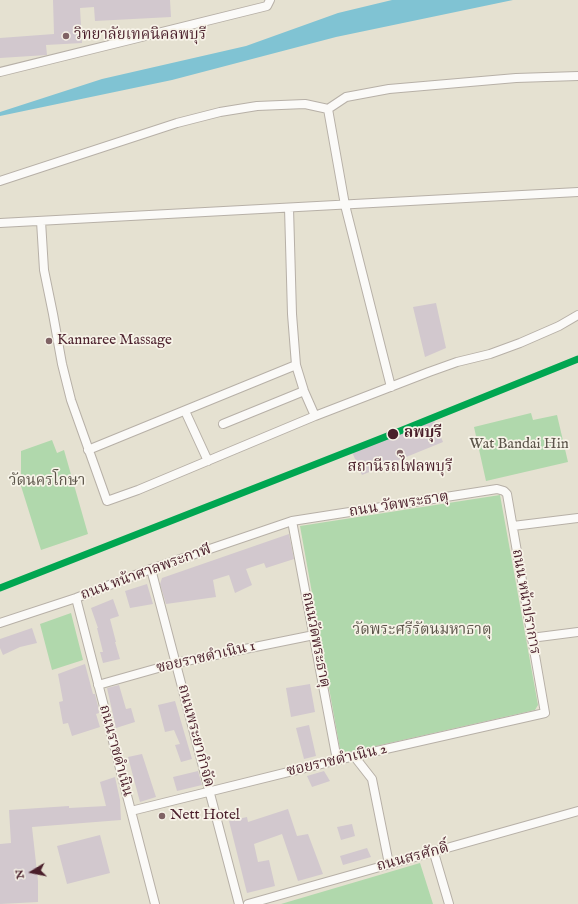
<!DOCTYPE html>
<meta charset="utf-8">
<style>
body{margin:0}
#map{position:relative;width:578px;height:904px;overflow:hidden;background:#e5e1d1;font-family:"IM FELL English",serif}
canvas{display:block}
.north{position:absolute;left:12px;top:852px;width:40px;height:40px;-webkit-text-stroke:3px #f7f3e8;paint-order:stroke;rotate:260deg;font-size:11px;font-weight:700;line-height:16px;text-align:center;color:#4a1f2b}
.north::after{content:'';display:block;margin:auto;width:14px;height:18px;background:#4a1f2b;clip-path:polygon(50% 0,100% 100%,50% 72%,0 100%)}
</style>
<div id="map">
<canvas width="578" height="904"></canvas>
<div class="north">N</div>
</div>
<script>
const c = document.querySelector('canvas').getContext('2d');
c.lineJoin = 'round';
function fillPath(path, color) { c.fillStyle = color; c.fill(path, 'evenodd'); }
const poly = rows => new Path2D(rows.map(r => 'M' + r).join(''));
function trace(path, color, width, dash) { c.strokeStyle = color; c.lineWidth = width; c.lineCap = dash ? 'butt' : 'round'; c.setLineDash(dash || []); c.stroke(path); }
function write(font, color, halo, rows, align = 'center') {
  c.font = font + ' "IM FELL English","Noto Serif Thai",serif'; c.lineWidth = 3.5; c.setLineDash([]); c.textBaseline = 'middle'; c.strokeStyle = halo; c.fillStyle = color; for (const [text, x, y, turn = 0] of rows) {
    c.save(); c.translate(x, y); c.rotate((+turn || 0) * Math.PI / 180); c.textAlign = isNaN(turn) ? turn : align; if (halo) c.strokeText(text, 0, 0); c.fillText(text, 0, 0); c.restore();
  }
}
fillPath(poly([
 [531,413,533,420,557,415,568,462,486,481,474,427],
 [52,440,57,453,64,450,88,534,41,550,21,486,21,451],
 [500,495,538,705,535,710,345,753,340,749,300,526],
 [71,613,83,660,52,670,40,624],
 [420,863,433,904,281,904]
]), '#b0d8ac');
fillPath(poly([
 [392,0,513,0,336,37,172,80,0,116,0,112,102,79,246,46,338,13]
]), '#80c3d3');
fillPath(poly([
 [53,0,170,0,171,17,95,21,94,7,80,8,82,43,46,45,47,55,0,58,0,38,54,34],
 [436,303,446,348,425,357,413,307],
 [434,420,443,442,362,475,352,452],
 [289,534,294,559,266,568,264,563,246,569,252,585,235,593,229,575,213,580,216,597,166,604,160,584,162,578],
 [147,584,153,604,130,608,125,591],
 [113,599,119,616,110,619,116,642,115,642,120,659,103,663,100,652,103,652,97,628,98,628,91,608],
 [32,628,37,643,20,647,3,655,0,648,0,639],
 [85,664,93,694,95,694,98,706,99,713,96,714,100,727,72,736,68,723,63,724,59,702,63,701,58,674],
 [310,684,315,712,291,717,286,688],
 [119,685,126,709,131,708,135,722,116,728,107,688],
 [175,701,192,759,181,762,175,745,180,744,174,730,165,732,158,705],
 [309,725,316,756,304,759,296,728],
 [142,754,156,797,140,802,128,757],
 [198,771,202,785,177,791,173,777],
 [324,771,330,781,312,787,307,776],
 [115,777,120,800,121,820,32,827,38,881,38,902,0,904,0,844,11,843,9,810,69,806,69,808,106,806,100,782],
 [288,809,297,836,308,834,323,874,298,881,282,834,254,844,258,862,269,860,275,886,247,893,229,821,247,817,248,822],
 [352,824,355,836,341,840,337,827],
 [100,835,110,873,67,884,57,846],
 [367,848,371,857,343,865,340,856]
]), '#d2c8ce');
const minor = poly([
 [0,72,267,6,270,0],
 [328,109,345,205,391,387],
 [0,181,177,123,220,112,257,106,305,104,328,109,346,97,389,89,516,78,578,76],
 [289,208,292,314,296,365,304,391,315,416],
 [41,221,44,270,53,314,62,364,71,400,107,501,138,490,315,416,429,372,457,362,490,354,520,343,559,326,578,315],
 [0,223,578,192],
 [185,411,208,461],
 [223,424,304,391],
 [88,450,296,365],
 [292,521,337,760],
 [513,526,578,518],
 [151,569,239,904],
 [76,598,155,904],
 [0,623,76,598,151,569,292,521,497,489,504,491,507,494,545,713,337,760,131,811],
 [531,638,578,632],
 [98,685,176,663,314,635],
 [354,756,372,779,389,864],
 [434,853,449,904],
 [248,904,578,811]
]);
trace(minor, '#b7b0a7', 10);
trace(minor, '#fbfaf8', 8);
trace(poly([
 [0,588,395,433,578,359]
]), '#00a651', 7);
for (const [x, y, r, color] of [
 [66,36,4,"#806365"],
 [49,341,4,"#806365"],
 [393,434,6,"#4a1f2b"],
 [400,453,4,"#806365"],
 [162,816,4,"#806365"]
]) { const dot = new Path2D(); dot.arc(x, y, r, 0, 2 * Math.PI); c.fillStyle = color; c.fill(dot); trace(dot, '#f7f3e8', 1.5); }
write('15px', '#4a1f2b', '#f7f3e8', [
 ["วิทยาลัยเทคนิคลพบุรี",74,36],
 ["Kannaree Massage",57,341],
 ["สถานีรถไฟลพบุรี",400,468,"center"],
 ["Nett Hotel",170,816]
], 'left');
write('bold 15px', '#4a1f2b', '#f7f3e8', [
 ["ลพบุรี",404,434]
], 'left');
write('15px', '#5b5449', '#f7f3e8', [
 ["Wat Bandai Hin",519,445],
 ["วัดนครโกษา",47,482],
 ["วัดพระศรีรัตนมหาธาตุ",422,631]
]);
write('15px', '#4a1f2b', '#f7f3e8', [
 ["ถนน วัดพระธาตุ",399,505,-9],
 ["ถนน หน้าศาลพระกาฬ",146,573,-20],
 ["ถนน หน้าปราการ",525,602,80],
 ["ถนนวัดพระธาตุ",315,640,79],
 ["ซอยราชดำเนิน 1",206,658,-13],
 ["ถนนพระยากำจัด",195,736,75],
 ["ถนนราชดำเนิน",115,751,75],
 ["ซอยราชดำเนิน 2",337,761,-13],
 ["ถนนสรศักดิ์",413,858,-15]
]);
</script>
